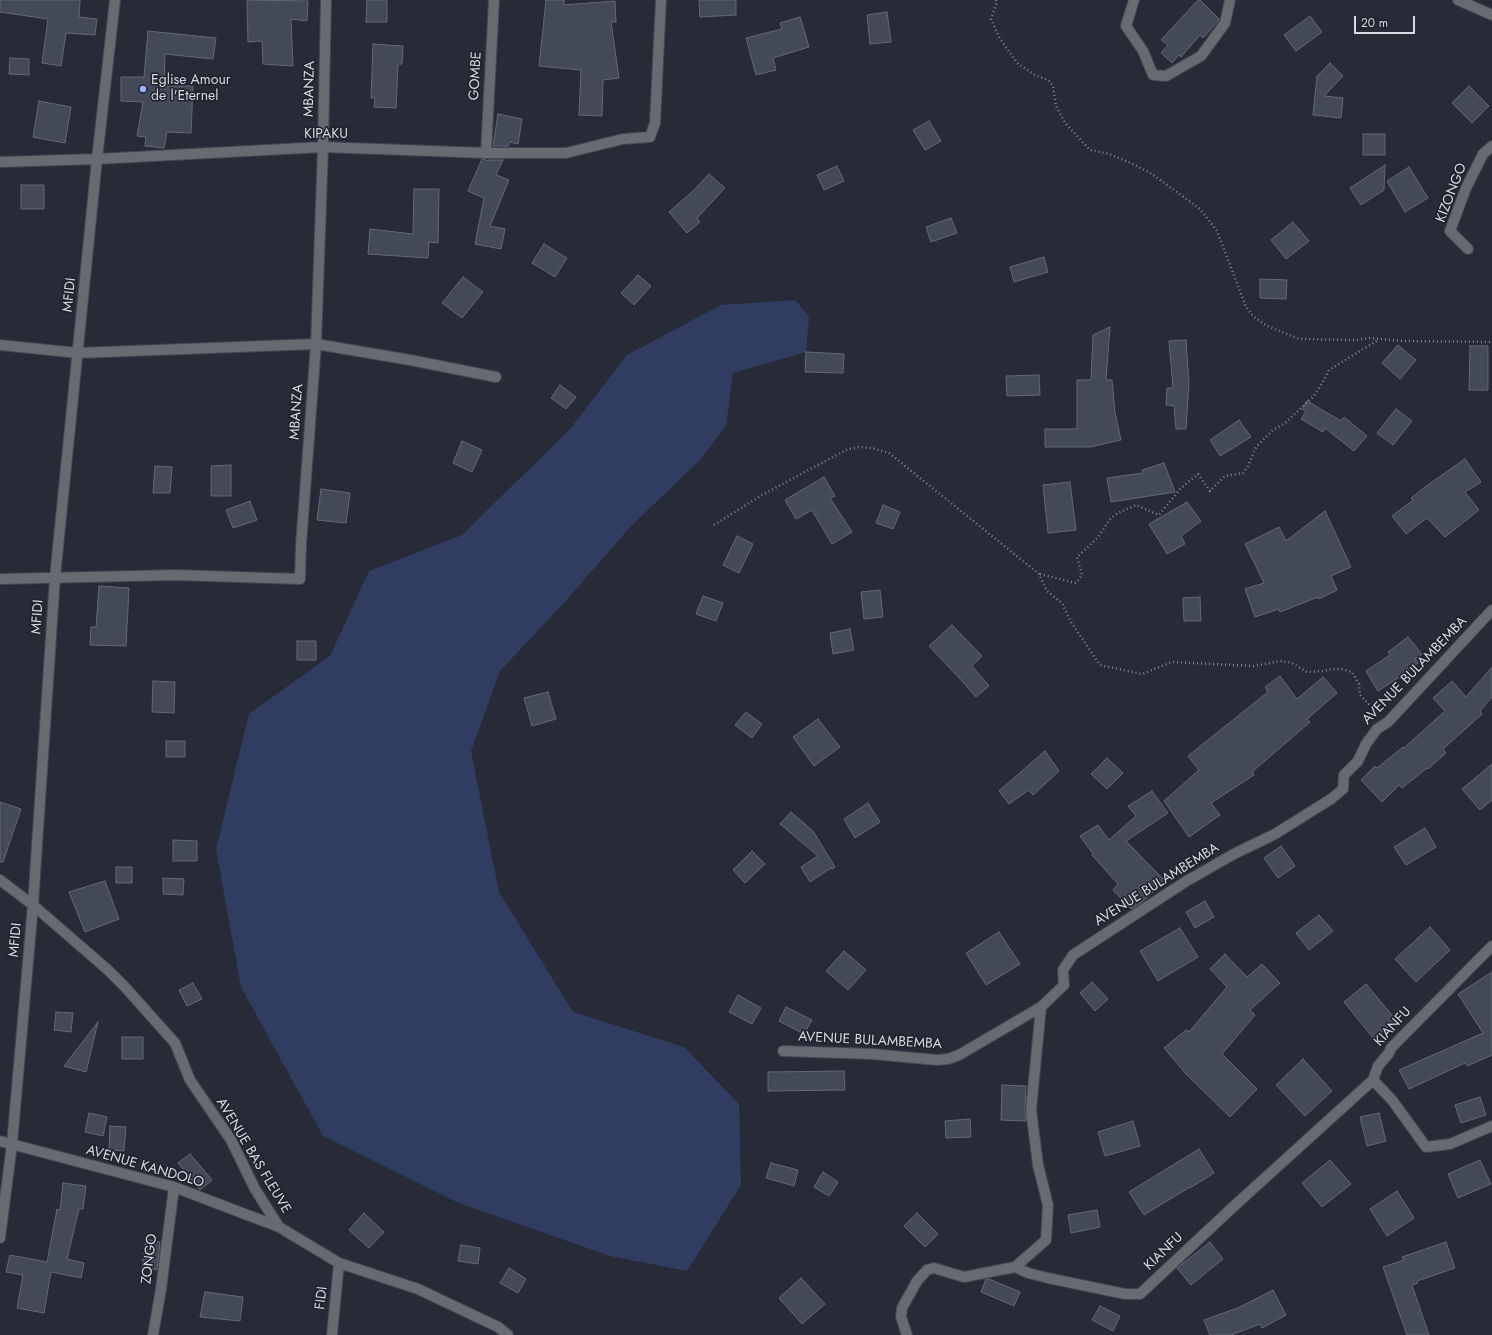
<!DOCTYPE html>
<style>
body{margin:0}
#map{position:relative;width:1492px;height:1335px;overflow:hidden;background:#272b38;font-family:Jost,sans-serif}
canvas{display:block}
.scale{position:absolute;left:1354px;top:16px;width:61px;height:18px;box-sizing:border-box;border:2px solid #d7dae3;border-top:0;padding-left:5px;font-size:12px;line-height:14px;white-space:nowrap;color:#d7dae3;-webkit-text-stroke:3px #1d222d;paint-order:stroke}
</style>
<div id="map">
<canvas width="1492" height="1335"></canvas>
<div class="scale">20 m</div>
</div>
<script>
const c = document.querySelector('canvas').getContext('2d');
c.lineJoin = 'round';
function fillPath(path, color) { c.fillStyle = color; c.fill(path, 'evenodd'); }
const poly = rows => new Path2D(rows.map(r => 'M' + r).join(''));
function trace(path, color, width, dash) { c.strokeStyle = color; c.lineWidth = width; c.lineCap = dash ? 'butt' : 'round'; c.setLineDash(dash || []); c.stroke(path); }
function write(font, color, halo, rows, align = 'center') {
  c.font = font + ' Jost,sans-serif'; c.lineWidth = 3; c.setLineDash([]); c.textBaseline = 'middle'; c.strokeStyle = halo; c.fillStyle = color; for (const [text, x, y, turn = 0] of rows) {
    c.save(); c.translate(x, y); c.rotate((+turn || 0) * Math.PI / 180); c.textAlign = isNaN(turn) ? turn : align; if (halo) c.strokeText(text, 0, 0); c.fillText(text, 0, 0); c.restore();
  }
}
fillPath(poly([
 [795,300,809,317,806,352,733,373,726,426,700,460,630,527,563,604,500,671,471,751,499,892,573,1012,684,1047,739,1104,741,1185,687,1271,610,1256,459,1203,323,1136,241,987,216,849,249,714,330,656,369,571,462,535,570,429,627,355,721,305]
]), '#313d60');
const building = poly([
 [0,0,80,0,79,17,97,19,95,35,66,33,61,66,42,63,48,19,0,12,0,0],
 [247,0,308,1,307,21,291,19,293,66,263,64,262,41,248,42,247,0],
 [367,0,387,0,387,22,366,22,367,0],
 [546,0,564,0,564,5,615,1,616,22,611,22,619,78,603,80,602,116,579,115,581,70,539,66,546,0],
 [699,0,736,0,736,15,700,17,699,0],
 [1198,0,1200,0,1219,19,1219,20,1203,38,1200,35,1181,57,1179,55,1172,63,1161,53,1168,45,1161,40,1198,0],
 [887,12,891,42,870,44,867,15,887,12],
 [1310,16,1322,32,1296,51,1284,35,1310,16],
 [800,17,809,47,773,58,776,70,756,75,746,38,782,29,780,23,800,17],
 [148,31,216,38,213,59,165,54,164,86,193,86,191,133,167,132,164,148,145,146,146,137,137,136,143,102,121,101,121,77,144,77,148,31],
 [373,44,403,46,402,64,398,64,396,108,374,107,375,98,371,98,373,44],
 [10,58,29,59,29,75,9,74,10,58],
 [1330,63,1343,76,1324,96,1343,98,1341,118,1313,115,1317,76,1330,63],
 [1469,86,1489,106,1472,123,1452,103,1469,86],
 [39,101,71,107,65,143,33,137,39,101],
 [498,114,522,119,518,144,510,142,508,146,493,146,498,114],
 [929,121,941,141,925,150,913,130,929,121],
 [1363,134,1385,134,1385,155,1363,155,1363,134],
 [482,159,489,161,489,160,503,160,496,175,509,180,490,226,505,229,501,249,475,244,484,198,468,191,482,159],
 [1385,165,1384,190,1361,205,1350,188,1385,165],
 [837,166,844,181,824,190,817,175,837,166],
 [1409,167,1428,198,1405,212,1387,181,1409,167],
 [709,174,725,188,697,218,700,222,687,233,669,212,693,191,709,174],
 [21,185,44,185,44,209,21,209,21,185],
 [414,189,439,189,438,243,429,242,428,258,368,254,370,229,413,234,414,189],
 [951,218,957,233,931,242,926,227,951,218],
 [1293,222,1309,241,1286,259,1271,240,1293,222],
 [544,244,567,258,555,277,532,263,544,244],
 [1044,257,1048,272,1014,282,1010,267,1044,257],
 [638,275,651,286,634,305,621,293,638,275],
 [463,277,483,292,462,318,442,303,463,277],
 [1260,279,1287,280,1286,299,1260,298,1260,279],
 [1110,327,1106,380,1112,380,1115,413,1121,440,1090,447,1045,447,1045,429,1077,429,1077,380,1091,380,1093,335,1110,327],
 [1186,340,1189,383,1186,429,1176,429,1174,406,1166,405,1167,388,1173,388,1169,341,1186,340],
 [1398,345,1416,360,1400,379,1382,363,1398,345],
 [1470,346,1488,346,1488,390,1469,390,1470,346],
 [806,352,844,354,843,373,805,372,806,352],
 [1039,375,1040,395,1007,396,1006,376,1039,375],
 [560,385,576,397,566,409,551,398,560,385],
 [1307,401,1341,421,1344,417,1367,436,1354,451,1325,428,1323,432,1301,419,1306,412,1302,409,1307,401],
 [1396,409,1412,421,1393,445,1377,433,1396,409],
 [1239,420,1251,437,1220,456,1210,440,1239,420],
 [462,441,482,450,472,472,453,463,462,441],
 [1465,459,1481,482,1465,492,1479,510,1445,537,1427,518,1406,534,1392,516,1413,500,1411,498,1425,487,1465,459],
 [1164,463,1175,492,1111,502,1107,478,1143,473,1142,470,1164,463],
 [231,465,231,496,211,496,211,466,231,465],
 [155,466,172,467,170,493,153,493,155,466],
 [824,477,835,496,830,498,852,532,832,544,812,510,796,519,785,500,824,477],
 [1070,482,1076,530,1048,533,1043,485,1070,482],
 [321,489,350,493,346,523,317,520,321,489],
 [250,501,257,520,233,528,226,510,250,501],
 [1187,502,1201,521,1181,536,1185,544,1167,554,1149,524,1187,502],
 [883,505,900,512,893,529,876,523,883,505],
 [1325,511,1351,567,1331,576,1337,590,1319,599,1318,597,1280,612,1279,609,1255,617,1245,589,1264,583,1245,544,1279,527,1286,541,1325,511],
 [737,536,753,544,739,573,723,565,737,536],
 [99,586,129,588,126,646,90,645,91,627,96,627,99,586],
 [880,590,883,617,864,619,861,592,880,590],
 [703,596,723,603,716,621,696,614,703,596],
 [1200,597,1201,621,1184,621,1183,598,1200,597],
 [952,625,982,656,972,666,989,686,976,697,962,681,929,646,952,625],
 [850,629,854,650,833,654,830,633,850,629],
 [1408,637,1422,654,1415,659,1418,663,1404,674,1378,691,1366,671,1390,655,1388,652,1408,637],
 [297,641,316,641,316,660,297,660,297,641],
 [1492,667,1492,697,1480,711,1482,714,1443,749,1446,753,1428,769,1427,768,1402,788,1399,785,1382,802,1361,780,1375,766,1377,768,1403,747,1404,748,1445,711,1433,698,1452,681,1466,697,1492,667],
 [1280,676,1297,699,1323,677,1337,693,1307,719,1310,722,1252,772,1254,775,1211,803,1220,815,1189,837,1164,801,1199,770,1188,756,1268,692,1265,687,1280,676],
 [153,681,175,682,174,713,152,712,153,681],
 [548,692,556,719,532,726,524,698,548,692],
 [746,712,762,724,752,738,735,725,746,712],
 [818,719,840,747,814,766,793,737,818,719],
 [166,741,185,741,185,757,166,757,166,741],
 [1045,751,1059,771,1033,795,1029,790,1009,804,999,791,1045,751],
 [1107,758,1123,773,1107,789,1091,774,1107,758],
 [1492,764,1492,800,1480,810,1462,789,1492,764],
 [1152,791,1168,813,1126,841,1165,881,1141,903,1131,909,1113,890,1118,884,1092,855,1093,854,1080,836,1098,825,1109,840,1136,816,1128,806,1152,791],
 [0,802,21,809,3,862,0,862,0,802],
 [868,803,880,822,855,838,844,819,868,803],
 [791,812,813,831,835,867,833,869,831,868,810,882,801,867,818,856,780,824,791,812],
 [1425,828,1436,847,1406,865,1394,847,1425,828],
 [173,840,197,841,197,861,173,861,173,840],
 [1281,846,1295,866,1278,878,1264,858,1281,846],
 [752,851,765,864,745,883,733,870,752,851],
 [116,867,132,867,132,883,116,883,116,867],
 [163,878,184,879,183,895,163,894,163,878],
 [105,881,119,919,85,932,69,892,105,881],
 [1205,901,1214,917,1195,928,1186,912,1205,901],
 [1319,915,1333,931,1309,950,1296,933,1319,915],
 [1430,927,1450,950,1416,982,1395,959,1430,927],
 [1180,928,1198,957,1158,981,1140,951,1180,928],
 [999,932,1020,964,986,985,966,953,999,932],
 [844,951,866,970,848,990,826,971,844,951],
 [1225,954,1247,977,1262,964,1280,983,1250,1010,1255,1015,1222,1054,1257,1089,1230,1117,1186,1074,1164,1048,1186,1030,1189,1032,1227,987,1210,969,1225,954],
 [1492,972,1492,1055,1467,1066,1465,1063,1409,1089,1399,1070,1483,1033,1458,994,1492,972],
 [1092,982,1108,999,1095,1011,1080,993,1092,982],
 [193,983,202,999,187,1006,179,990,193,983],
 [1366,984,1396,1020,1374,1039,1344,1002,1366,984],
 [738,995,761,1008,752,1024,729,1012,738,995],
 [786,1007,812,1020,804,1034,779,1021,786,1007],
 [56,1012,73,1013,71,1032,54,1030,56,1012],
 [98,1022,86,1072,64,1066,98,1022],
 [122,1037,143,1037,143,1059,122,1059,122,1037],
 [1303,1059,1332,1091,1305,1116,1276,1085,1303,1059],
 [844,1071,845,1090,768,1091,768,1072,844,1071],
 [1002,1085,1026,1086,1025,1110,1026,1121,1001,1120,1002,1085],
 [1480,1097,1486,1115,1461,1123,1455,1105,1480,1097],
 [89,1113,107,1117,103,1136,85,1132,89,1113],
 [1379,1113,1386,1141,1367,1146,1360,1117,1379,1113],
 [970,1119,971,1137,946,1138,945,1121,970,1119],
 [1133,1121,1140,1146,1105,1156,1098,1132,1133,1121],
 [110,1126,126,1127,124,1151,109,1150,110,1126],
 [1199,1149,1214,1173,1190,1188,1190,1187,1144,1215,1129,1192,1199,1149],
 [190,1154,212,1180,200,1190,178,1163,190,1154],
 [1330,1160,1351,1184,1322,1207,1302,1183,1330,1160],
 [1480,1160,1491,1184,1458,1198,1448,1174,1480,1160],
 [771,1163,798,1170,794,1186,766,1178,771,1163],
 [823,1172,838,1182,829,1196,814,1187,823,1172],
 [63,1183,86,1186,83,1209,79,1209,67,1259,84,1263,81,1278,51,1272,44,1313,17,1308,23,1275,6,1272,10,1255,47,1262,57,1209,60,1210,63,1183],
 [1397,1191,1414,1218,1387,1236,1370,1209,1397,1191],
 [1097,1210,1100,1227,1071,1233,1068,1215,1097,1210],
 [364,1213,384,1232,369,1248,349,1230,364,1213],
 [917,1213,938,1234,925,1247,904,1226,917,1213],
 [146,1239,160,1242,157,1270,142,1267,146,1239],
 [1210,1242,1223,1259,1191,1285,1177,1268,1210,1242],
 [1446,1242,1455,1268,1417,1281,1418,1283,1412,1285,1429,1335,1407,1335,1383,1267,1404,1260,1402,1257,1446,1242],
 [461,1245,480,1248,478,1264,458,1261,461,1245],
 [509,1268,526,1279,518,1293,500,1283,509,1268],
 [801,1278,825,1304,802,1324,779,1298,801,1278],
 [986,1279,989,1279,1020,1292,1014,1306,981,1292,986,1279],
 [1273,1290,1286,1315,1262,1328,1260,1324,1231,1335,1210,1335,1204,1320,1240,1307,1273,1290],
 [205,1292,243,1297,240,1321,200,1317,205,1292],
 [1100,1306,1120,1316,1113,1331,1092,1320,1100,1306]
]);
fillPath(building, '#444957');
trace(building, '#636977', 1);
const minor = poly([
 [1134,0,1126,26,1143,51,1153,75,1166,76,1201,56,1225,23,1230,0],
 [1458,0,1492,15],
 [486,153,494,0],
 [0,162,97,159,323,147,486,153,566,153,623,139,650,137,655,123,661,0],
 [1468,249,1450,231,1466,188,1483,154,1492,146],
 [0,345,78,353,316,344,410,360,496,377],
 [0,579,176,575,300,579,301,545,316,344,323,147,326,0],
 [0,880,33,905,108,970,125,987,175,1043,190,1080,231,1140,255,1189,279,1227,339,1263,418,1289,498,1327,508,1335],
 [783,1051,872,1054,937,1060,948,1059,959,1055,1041,1007,1064,985,1063,970,1073,955,1185,882,1232,855,1275,834,1331,799,1343,789,1344,775,1358,761,1366,744,1377,729,1388,722,1492,610],
 [1373,1080,1392,1100,1426,1147,1450,1144,1492,1126],
 [0,1141,174,1187,279,1227],
 [0,1238,12,1144,33,905,55,577,97,159,115,0],
 [1015,1267,1028,1273,1048,1278,1125,1294,1140,1294,1233,1207,1373,1080,1378,1066,1389,1053,1391,1048,1492,946],
 [1015,1267,1046,1240,1048,1205,1038,1165,1031,1110,1041,1007],
 [153,1335,161,1289,174,1187],
 [332,1335,339,1263],
 [907,1335,901,1317,902,1308,917,1281,927,1270,934,1268,964,1277,1015,1267]
]);
trace(minor, '#434753', 12);
trace(poly([
 [996,0,997,2,991,19,999,37,1017,63,1035,75,1048,80,1053,86,1056,106,1065,123,1090,150,1109,154,1133,164,1152,174,1200,209,1217,231,1246,307,1254,317,1267,326,1299,339,1356,340,1369,338,1402,341,1492,342],
 [714,525,762,495,846,450,858,447,872,448,889,453,1039,574,1047,591,1062,603,1071,622,1100,665,1142,674,1172,662,1254,666,1280,661,1292,663,1307,672,1324,671,1332,669,1341,669,1352,672,1359,684,1360,695,1376,712],
 [1040,574,1076,583,1082,575,1077,557,1087,548,1098,537,1111,518,1118,513,1136,505,1159,515,1181,488,1198,474,1210,491,1225,476,1243,473,1248,466,1256,447,1273,430,1284,424,1314,396,1324,380,1329,370,1378,340]
]), '#838791', 2.5, [1, 3]);
trace(minor, '#676a70', 10);
for (const [x, y, r, color] of [
 [143,89,4,"#9ab5fd"]
]) { const dot = new Path2D(); dot.arc(x, y, r, 0, 2 * Math.PI); c.fillStyle = color; c.fill(dot); trace(dot, '#1d222d', 1.5); }
write('14px', '#d7dae3', '#1d222d', [
 ["GOMBE",476,76,-87],
 ["MBANZA",310,89,-89],
 ["KIPAKU",326,135],
 ["KIZONGO",1452,193,-69],
 ["MFIDI",70,295,-84],
 ["MBANZA",297,412,-86],
 ["MFIDI",38,617,-86],
 ["AVENUE BULAMBEMBA",1415,671,-46],
 ["AVENUE BULAMBEMBA",1157,885,-32],
 ["MFIDI",16,940,-85],
 ["KIANFU",1393,1027,-48],
 ["AVENUE BULAMBEMBA",870,1041,3],
 ["AVENUE BAS FLEUVE",253,1156,59],
 ["AVENUE KANDOLO",145,1167,16],
 ["KIANFU",1164,1252,-44],
 ["ZONGO",150,1259,-83],
 ["FIDI",322,1298,-84]
]);
write('14px', '#d7dae3', '#1d222d', [
 ["Eglise Amour",151,81],
 ["de l'Eternel",151,97]
], 'left');
</script>
